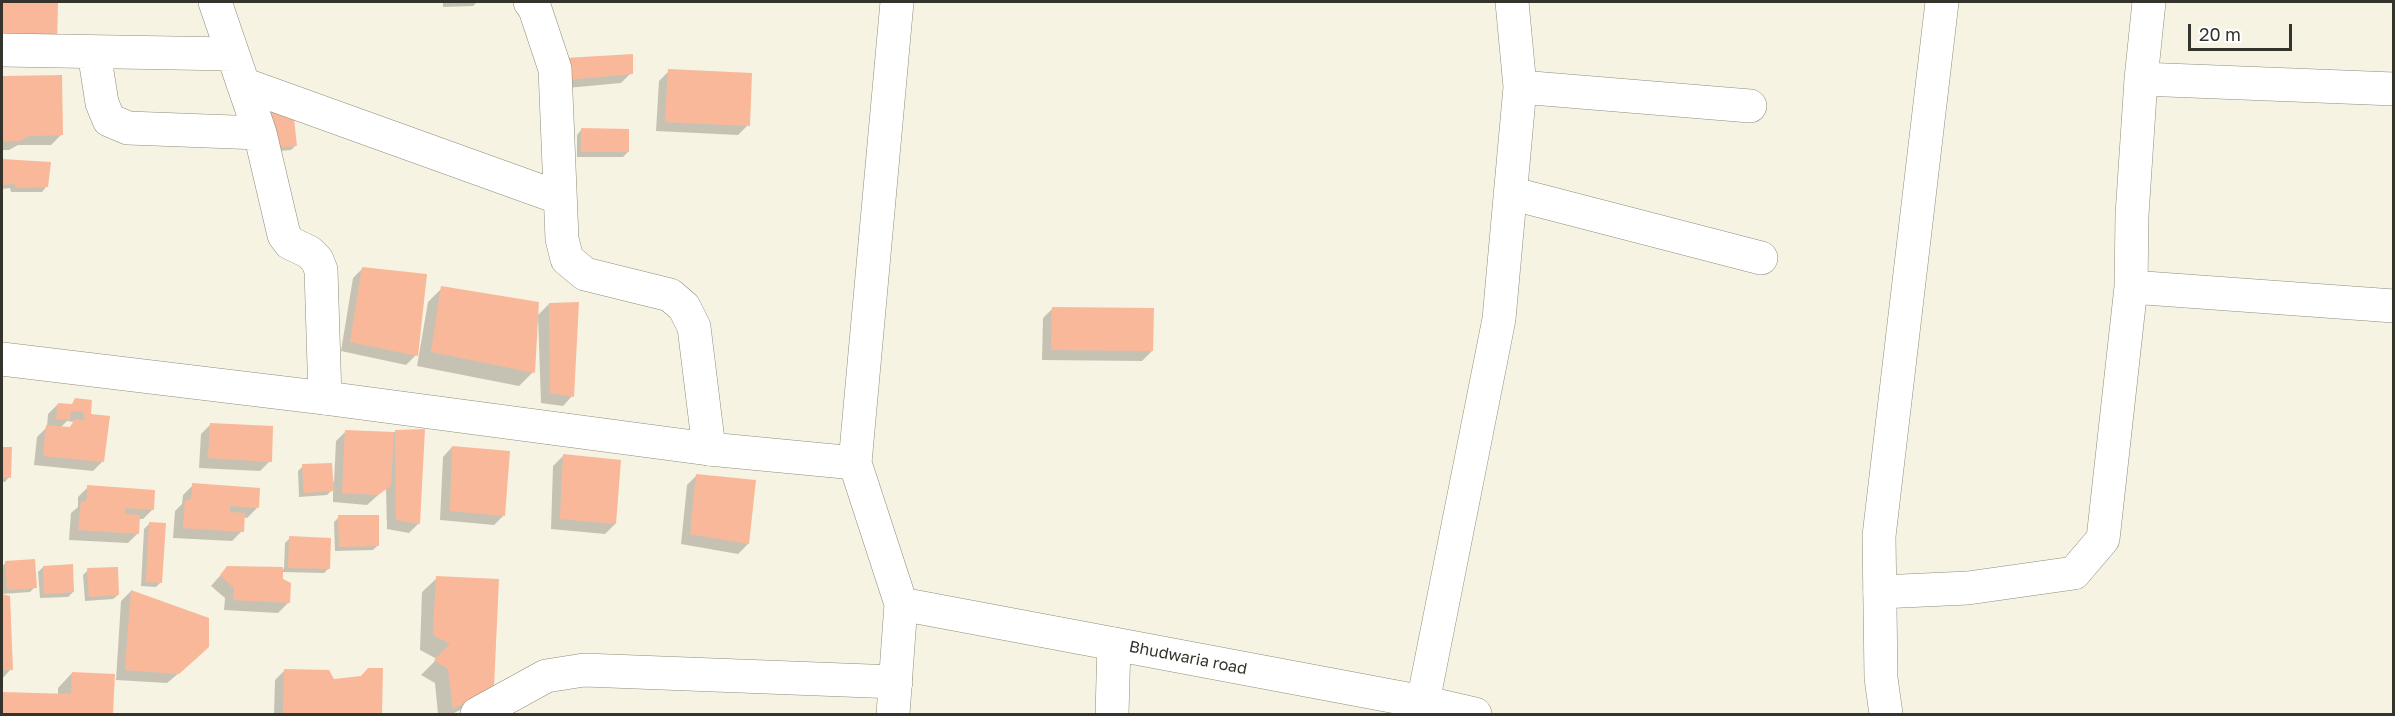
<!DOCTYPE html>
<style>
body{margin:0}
#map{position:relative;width:2395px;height:716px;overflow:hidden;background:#f7f3e2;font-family:"Golos Text",sans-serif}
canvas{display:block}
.frame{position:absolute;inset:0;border:3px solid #34332c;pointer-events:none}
.scale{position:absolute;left:2188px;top:24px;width:104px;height:27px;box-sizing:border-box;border:3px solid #34332c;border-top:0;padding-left:8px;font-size:18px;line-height:21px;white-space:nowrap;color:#34332c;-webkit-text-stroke:4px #fff;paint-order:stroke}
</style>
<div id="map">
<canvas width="2395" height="716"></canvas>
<div class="frame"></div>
<div class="scale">20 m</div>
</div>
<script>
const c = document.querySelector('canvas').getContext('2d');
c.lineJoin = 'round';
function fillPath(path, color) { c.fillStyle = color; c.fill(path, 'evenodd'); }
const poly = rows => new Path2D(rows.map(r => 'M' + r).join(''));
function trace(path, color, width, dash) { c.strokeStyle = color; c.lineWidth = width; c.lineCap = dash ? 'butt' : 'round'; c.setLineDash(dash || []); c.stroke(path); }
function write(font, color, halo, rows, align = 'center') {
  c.font = font + ' "Golos Text",sans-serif'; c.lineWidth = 6; c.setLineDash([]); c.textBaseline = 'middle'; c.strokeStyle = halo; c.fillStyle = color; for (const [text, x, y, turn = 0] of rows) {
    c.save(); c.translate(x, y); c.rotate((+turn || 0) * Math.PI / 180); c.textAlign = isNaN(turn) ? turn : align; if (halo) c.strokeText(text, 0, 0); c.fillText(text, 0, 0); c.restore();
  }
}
fillPath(poly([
 [2,2,56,2,55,45,2,59],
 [443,2,477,2,473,6,443,7],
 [556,70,631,73,621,83,556,89],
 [669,71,748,125,738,135,656,131,659,81],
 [60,77,61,135,51,145,18,145,9,150,2,150,2,78],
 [261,111,296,145,291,150,266,152],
 [581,130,628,152,623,157,577,157,577,135],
 [2,161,46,187,42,192,11,192,10,188,2,189],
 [363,268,416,355,406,365,341,351,353,278],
 [442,288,533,372,519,386,417,366,428,302],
 [549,304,572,396,563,406,541,403,538,315],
 [1053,308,1152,351,1142,361,1042,360,1043,318],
 [76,400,89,415,103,461,93,471,34,465,37,437,47,427,48,414,58,404,70,406],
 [67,421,74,422,68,429,60,428],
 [211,424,270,461,260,471,199,468,201,434],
 [346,431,393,433,396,431,419,523,409,533,387,529,386,488,367,505,333,502,333,489,327,495,299,497,298,471,303,466,334,482,336,441],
 [452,447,504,515,494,525,440,520,443,457],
 [2,448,10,449,9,477,5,482,2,482],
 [563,456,615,524,605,534,551,529,553,466],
 [697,475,748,544,738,554,681,544,687,485],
 [193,485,257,508,247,518,243,517,242,531,232,541,173,538,175,511,182,504,183,495],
 [88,487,153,509,143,519,139,519,138,533,128,543,69,540,71,513,78,507,78,497],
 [339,517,378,545,373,550,335,551,334,522],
 [149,524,161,582,156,587,141,586,144,529],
 [290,538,329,568,324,573,282,572,281,580,288,603,278,613,224,610,225,598,211,586,218,578,228,568,284,569,285,543],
 [6,562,35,587,30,592,2,594,2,567],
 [43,567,73,592,68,597,40,598,38,572],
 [88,570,118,595,113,599,85,601,83,575],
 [437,578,478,701,452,714,438,714,435,683,421,675,437,659,420,650,422,592],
 [131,591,198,657,167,683,116,680,121,601],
 [2,595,8,597,11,669,2,679],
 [285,670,333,680,360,678,382,670,380,714,274,714,275,680],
 [72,673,113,675,112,714,2,714,2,693,58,695,58,688]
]), '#0003');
fillPath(poly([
 [2,2,58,2,57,46,2,45],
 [633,54,633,74,565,80,565,58],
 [668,69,752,73,750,126,665,122],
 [62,75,63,135,29,136,20,141,2,141,2,76],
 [265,105,293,109,297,146,270,148],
 [581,128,629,129,629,152,581,152],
 [2,159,51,162,48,187,16,188,15,184,2,185],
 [362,267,427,274,418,356,350,342],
 [441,286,539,302,535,373,431,352],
 [579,302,574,397,550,393,549,303],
 [1052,307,1154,308,1153,351,1051,350],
 [75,398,92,400,91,414,110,416,104,462,43,456,46,425,70,427,75,419,85,420,83,412,71,411,70,420,56,419,58,403,72,404],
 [210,423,273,426,272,462,208,458],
 [425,429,420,524,396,520,395,430],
 [345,430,394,432,391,486,378,495,342,493],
 [452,446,510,451,505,516,450,511],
 [2,447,12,447,11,478,2,477],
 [563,454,621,460,616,524,560,519],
 [332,463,334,491,304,493,302,464],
 [696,474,756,480,749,544,690,534],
 [192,483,260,488,259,508,230,506,230,512,245,513,244,532,183,528,185,500,189,500,192,496],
 [87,485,155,490,154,510,125,508,125,514,140,515,139,534,78,530,81,502,85,502,87,498],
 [338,515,379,515,379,546,339,547],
 [149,522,166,523,162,583,146,582],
 [289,536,331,538,330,569,288,568],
 [35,559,37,588,7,590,5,561],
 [73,564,74,592,44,594,43,566],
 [227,566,283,567,283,579,291,583,290,603,233,600,234,588,220,575],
 [118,567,119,595,89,597,87,568],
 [436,576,499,579,494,687,453,709,448,669,434,660,450,644,433,635],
 [131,590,209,618,209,647,179,674,125,670],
 [2,594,10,596,13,670,2,670],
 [368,668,383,668,382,714,283,714,284,669,329,670,334,679,361,676],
 [72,672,115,674,113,714,2,714,2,692,71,694]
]), '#fab89a');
const minor = poly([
 [215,2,260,133,284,235,290,243,309,252,317,260,321,270,325,398],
 [530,2,535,9,555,69,562,239,567,259,585,274,670,295,684,307,694,327,709,449],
 [2,50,232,54],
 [94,52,102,103,109,120,128,128,260,133],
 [2141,79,2149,2],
 [243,84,560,198],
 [1520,87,1750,106],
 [2394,89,2141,79,2132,215,2131,287,2394,306],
 [1510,193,1761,258],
 [1880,592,1968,588,2074,573,2103,539,2131,287],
 [477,714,546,676,584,670,896,682],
 [1112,714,1114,644],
 [1423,714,1423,702,1499,319,1520,87,1512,2]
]);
const tertiary = poly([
 [2,359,325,398,709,449,855,463],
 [901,604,1423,702,1475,714],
 [893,714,901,604,855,463,897,2],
 [1886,714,1881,678,1879,536,1942,2]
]);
trace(minor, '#8f8c7c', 34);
trace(tertiary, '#8f8c7c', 34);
trace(minor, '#fff', 33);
trace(tertiary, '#fff', 33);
write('16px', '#34332c', '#fff', [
 ["Bhudwaria road",1188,658,11]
]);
</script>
